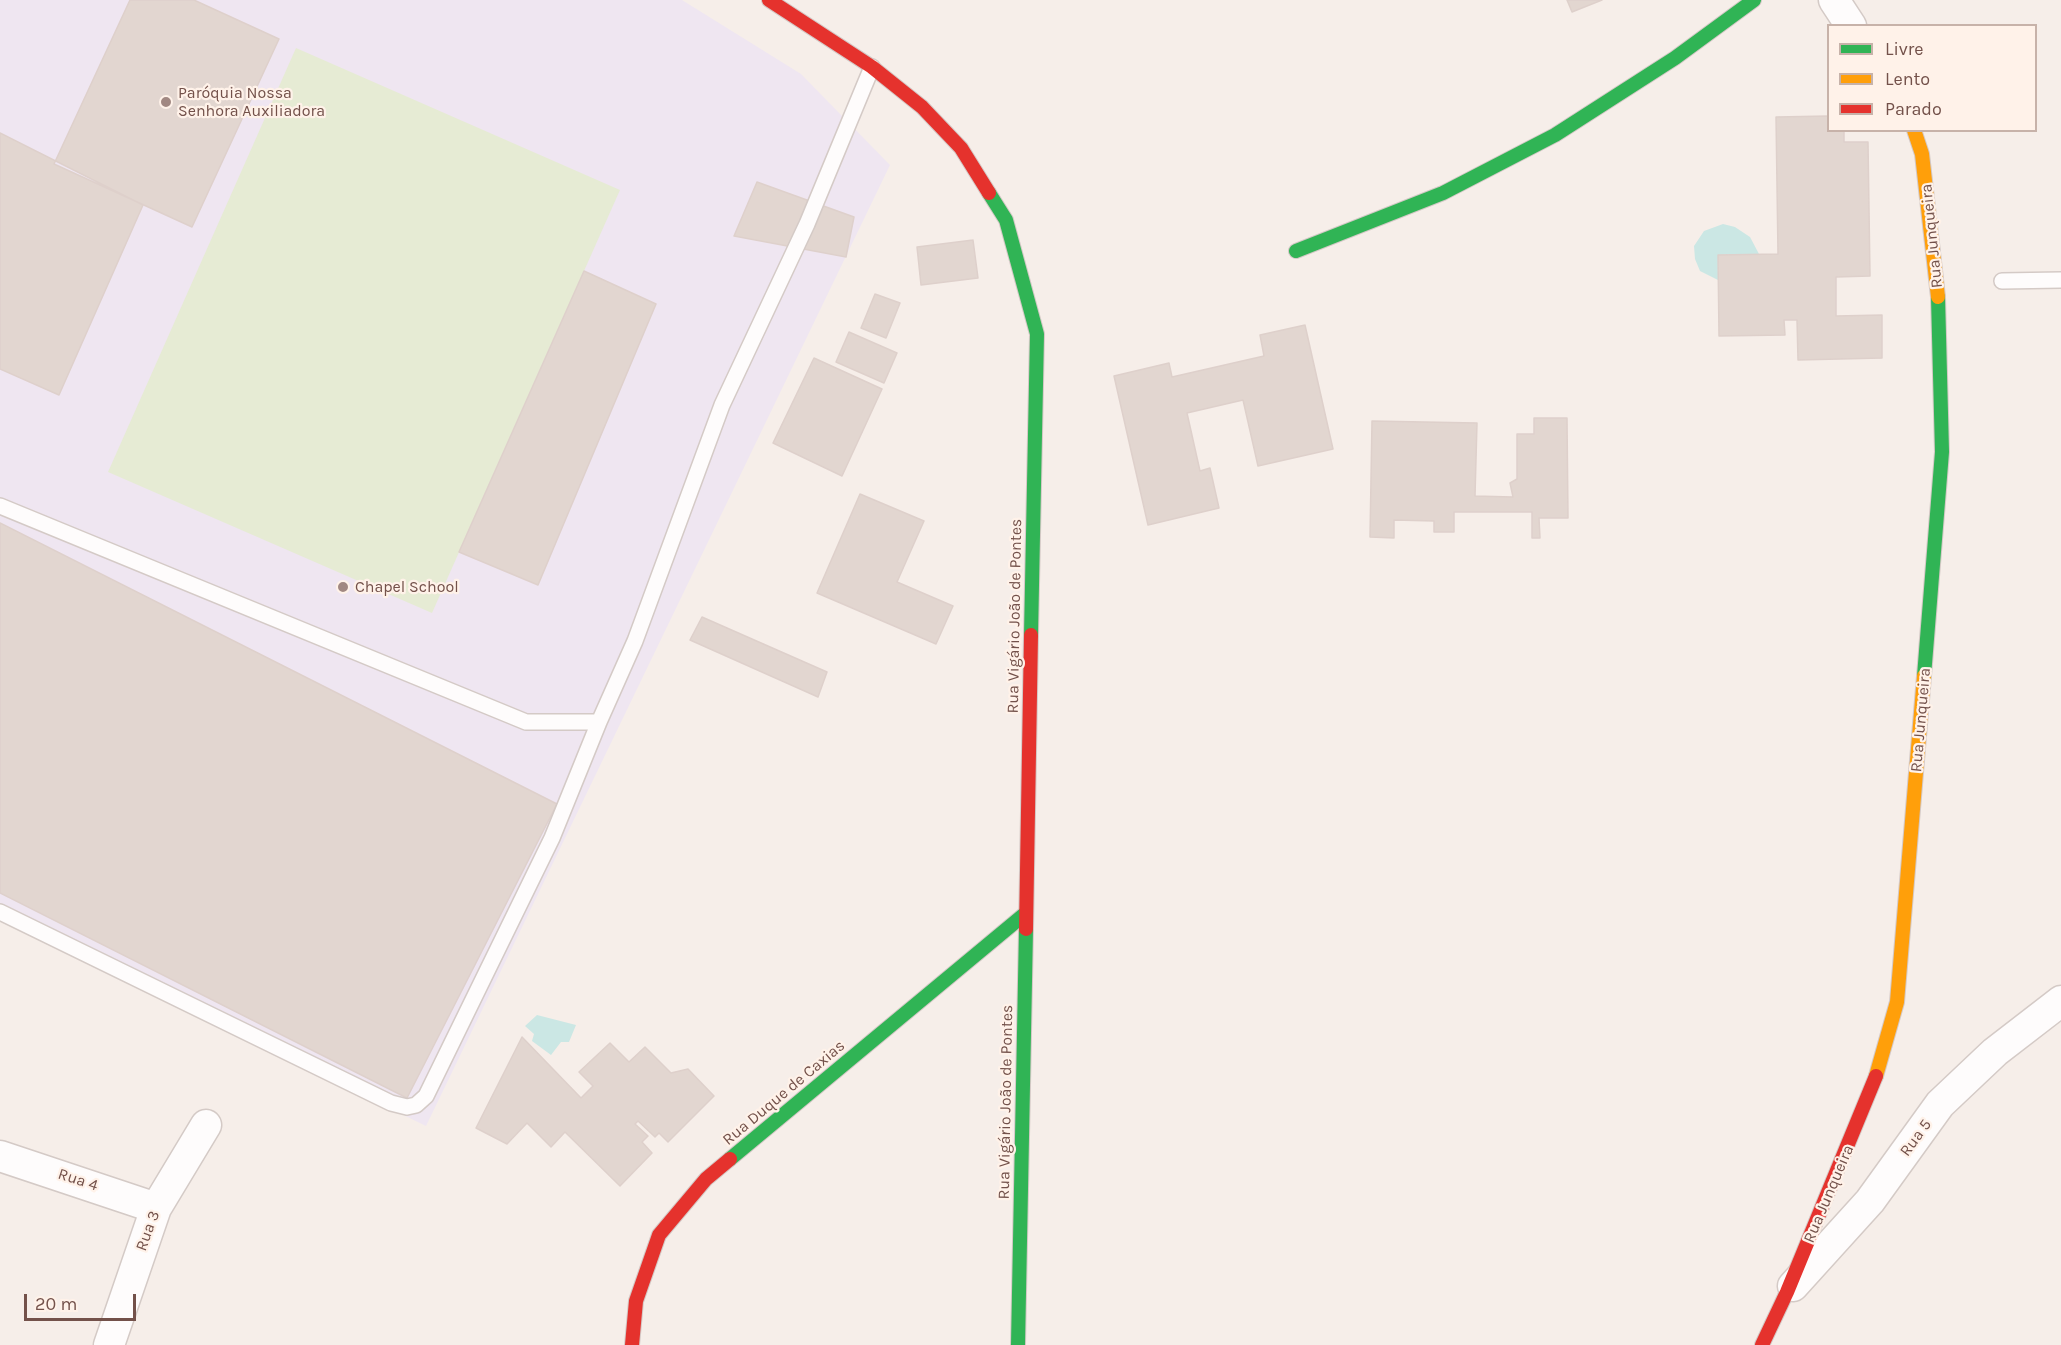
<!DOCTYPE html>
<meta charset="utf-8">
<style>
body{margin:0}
#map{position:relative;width:2061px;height:1345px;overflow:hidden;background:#f6eee9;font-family:Karla,sans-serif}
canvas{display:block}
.legend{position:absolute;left:1827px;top:24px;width:210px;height:108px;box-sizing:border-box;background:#fff2e9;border:2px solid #c7b2a9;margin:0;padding:8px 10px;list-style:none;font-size:18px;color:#73514a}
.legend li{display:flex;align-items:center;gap:12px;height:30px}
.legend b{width:30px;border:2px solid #c7b2a9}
.scale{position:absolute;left:24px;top:1294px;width:112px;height:27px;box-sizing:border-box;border:3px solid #73514a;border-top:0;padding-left:8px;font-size:18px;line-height:21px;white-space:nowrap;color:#73514a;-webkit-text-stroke:4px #fff2e9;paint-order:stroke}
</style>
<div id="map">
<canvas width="2061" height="1345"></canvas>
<ul class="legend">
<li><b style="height:8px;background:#30b455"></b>Livre</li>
<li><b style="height:8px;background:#ff9f0a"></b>Lento</li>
<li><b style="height:8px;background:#e5322d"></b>Parado</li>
</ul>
<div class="scale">20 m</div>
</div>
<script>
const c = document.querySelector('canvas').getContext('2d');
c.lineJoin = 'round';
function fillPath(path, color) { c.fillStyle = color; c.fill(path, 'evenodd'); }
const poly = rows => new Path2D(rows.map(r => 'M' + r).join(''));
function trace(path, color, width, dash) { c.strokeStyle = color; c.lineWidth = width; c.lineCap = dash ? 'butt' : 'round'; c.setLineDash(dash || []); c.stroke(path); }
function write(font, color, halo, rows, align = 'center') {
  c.font = font + ' Karla,sans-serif'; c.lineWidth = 4.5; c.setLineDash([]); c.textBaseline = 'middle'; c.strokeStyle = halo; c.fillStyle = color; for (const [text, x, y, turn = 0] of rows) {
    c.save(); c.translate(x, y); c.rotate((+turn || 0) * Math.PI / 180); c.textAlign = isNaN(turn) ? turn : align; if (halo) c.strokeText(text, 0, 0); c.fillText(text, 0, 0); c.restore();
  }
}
fillPath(poly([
 [0,0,682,0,801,74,890,165,426,1126,0,918]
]), '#efe6f1');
fillPath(poly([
 [296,48,620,190,432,613,108,472]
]), '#e6ebd4');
fillPath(poly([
 [1723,224,1735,227,1750,237,1759,254,1718,255,1718,280,1700,271,1695,259,1694,246,1704,231],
 [537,1015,576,1025,569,1042,561,1042,551,1055,532,1041,534,1034,525,1026]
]), '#cbe7e4');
const building = poly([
 [130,0,194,0,279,39,192,227,54,164,130,0],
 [1567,0,1602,0,1572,12,1567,0],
 [1828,116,1828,130,1844,130,1844,142,1868,142,1870,276,1836,277,1836,316,1882,315,1882,358,1798,360,1797,320,1784,320,1785,335,1719,336,1718,255,1778,254,1776,117,1828,116],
 [0,133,143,205,59,395,0,369,0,133],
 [757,182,854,217,846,257,734,236,757,182],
 [973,240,978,278,921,285,917,247,973,240],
 [584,271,656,304,538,585,459,552,584,271],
 [875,294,900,303,886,338,861,328,875,294],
 [1305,325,1333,449,1258,466,1243,400,1187,413,1200,471,1210,468,1219,508,1148,525,1114,376,1169,363,1172,377,1264,356,1260,335,1305,325],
 [849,332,897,353,884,383,836,362,849,332],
 [814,358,882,389,842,476,773,443,814,358],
 [1534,418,1567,418,1568,518,1539,518,1540,538,1532,538,1532,512,1454,512,1454,532,1434,532,1434,521,1394,520,1394,538,1370,537,1372,421,1477,423,1475,496,1513,497,1510,483,1517,479,1517,434,1534,434,1534,418],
 [860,494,924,521,897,582,953,606,936,644,817,593,860,494],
 [0,523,557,804,407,1098,0,893,0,523],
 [702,617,827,672,818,697,690,640,702,617],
 [522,1037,581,1098,593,1086,579,1072,610,1043,629,1062,645,1047,671,1073,688,1069,714,1096,668,1142,659,1133,655,1137,638,1121,635,1124,648,1136,642,1142,652,1153,620,1186,565,1132,551,1147,527,1123,507,1144,476,1128,522,1037]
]);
fillPath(building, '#e2d6d0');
trace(building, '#ded0cb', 1.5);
const lane = poly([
 [2002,281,2061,280],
 [0,506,526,722,599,722,635,641,722,405,807,224,872,67],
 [0,912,391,1103,407,1107,416,1105,426,1096,552,838,599,722]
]);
const street = poly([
 [1834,0,1851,26],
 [0,1156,156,1208],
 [1793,1286,1870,1201,1940,1104,1995,1052,2061,1001],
 [109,1345,156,1208,206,1125]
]);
const fast = poly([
 [989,193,1006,220,1037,334,1031,635],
 [1296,251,1443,193,1555,135,1675,58,1754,0],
 [1924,676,1942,452,1938,297],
 [730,1159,1026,913],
 [1018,1345,1026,929]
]);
const slow = poly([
 [1914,130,1922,154,1938,297],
 [1876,1076,1897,1002,1924,676]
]);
const jam = poly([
 [769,0,872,67,922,107,961,148,989,193],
 [1026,929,1031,635],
 [632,1345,636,1301,659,1235,706,1179,730,1159],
 [1762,1345,1787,1292,1876,1076]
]);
trace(lane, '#d4cac6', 18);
trace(street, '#d4cac6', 33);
trace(fast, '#d4c9c6', 16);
trace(slow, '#d4c9c6', 16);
trace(jam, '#d4c9c6', 16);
trace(lane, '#fefcfc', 15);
trace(street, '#fefcfc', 30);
trace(fast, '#30b455', 14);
trace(slow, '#ff9f0a', 14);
trace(jam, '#e5322d', 14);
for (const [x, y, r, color] of [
 [166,102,6,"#a18882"],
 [343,587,6,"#a18882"]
]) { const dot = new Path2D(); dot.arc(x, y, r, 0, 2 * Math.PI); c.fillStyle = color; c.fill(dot); trace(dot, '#fff2e9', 2); }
write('16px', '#73514a', '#fff2e9', [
 ["Paróquia Nossa",178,93],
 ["Senhora Auxiliadora",178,111],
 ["Chapel School",355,587]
], 'left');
write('16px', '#73514a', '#fff2e9', [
 ["Rua Junqueira",1932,236,-96],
 ["Rua Vigário João de Pontes",1015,616,-89],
 ["Rua Junqueira",1921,720,-85],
 ["Rua Duque de Caxias",784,1093,-40],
 ["Rua Vigário João de Pontes",1006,1102,-89],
 ["Rua 5",1916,1138,-54],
 ["Rua 4",78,1180,18],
 ["Rua Junqueira",1829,1194,-67],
 ["Rua 3",148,1231,-70]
]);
</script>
